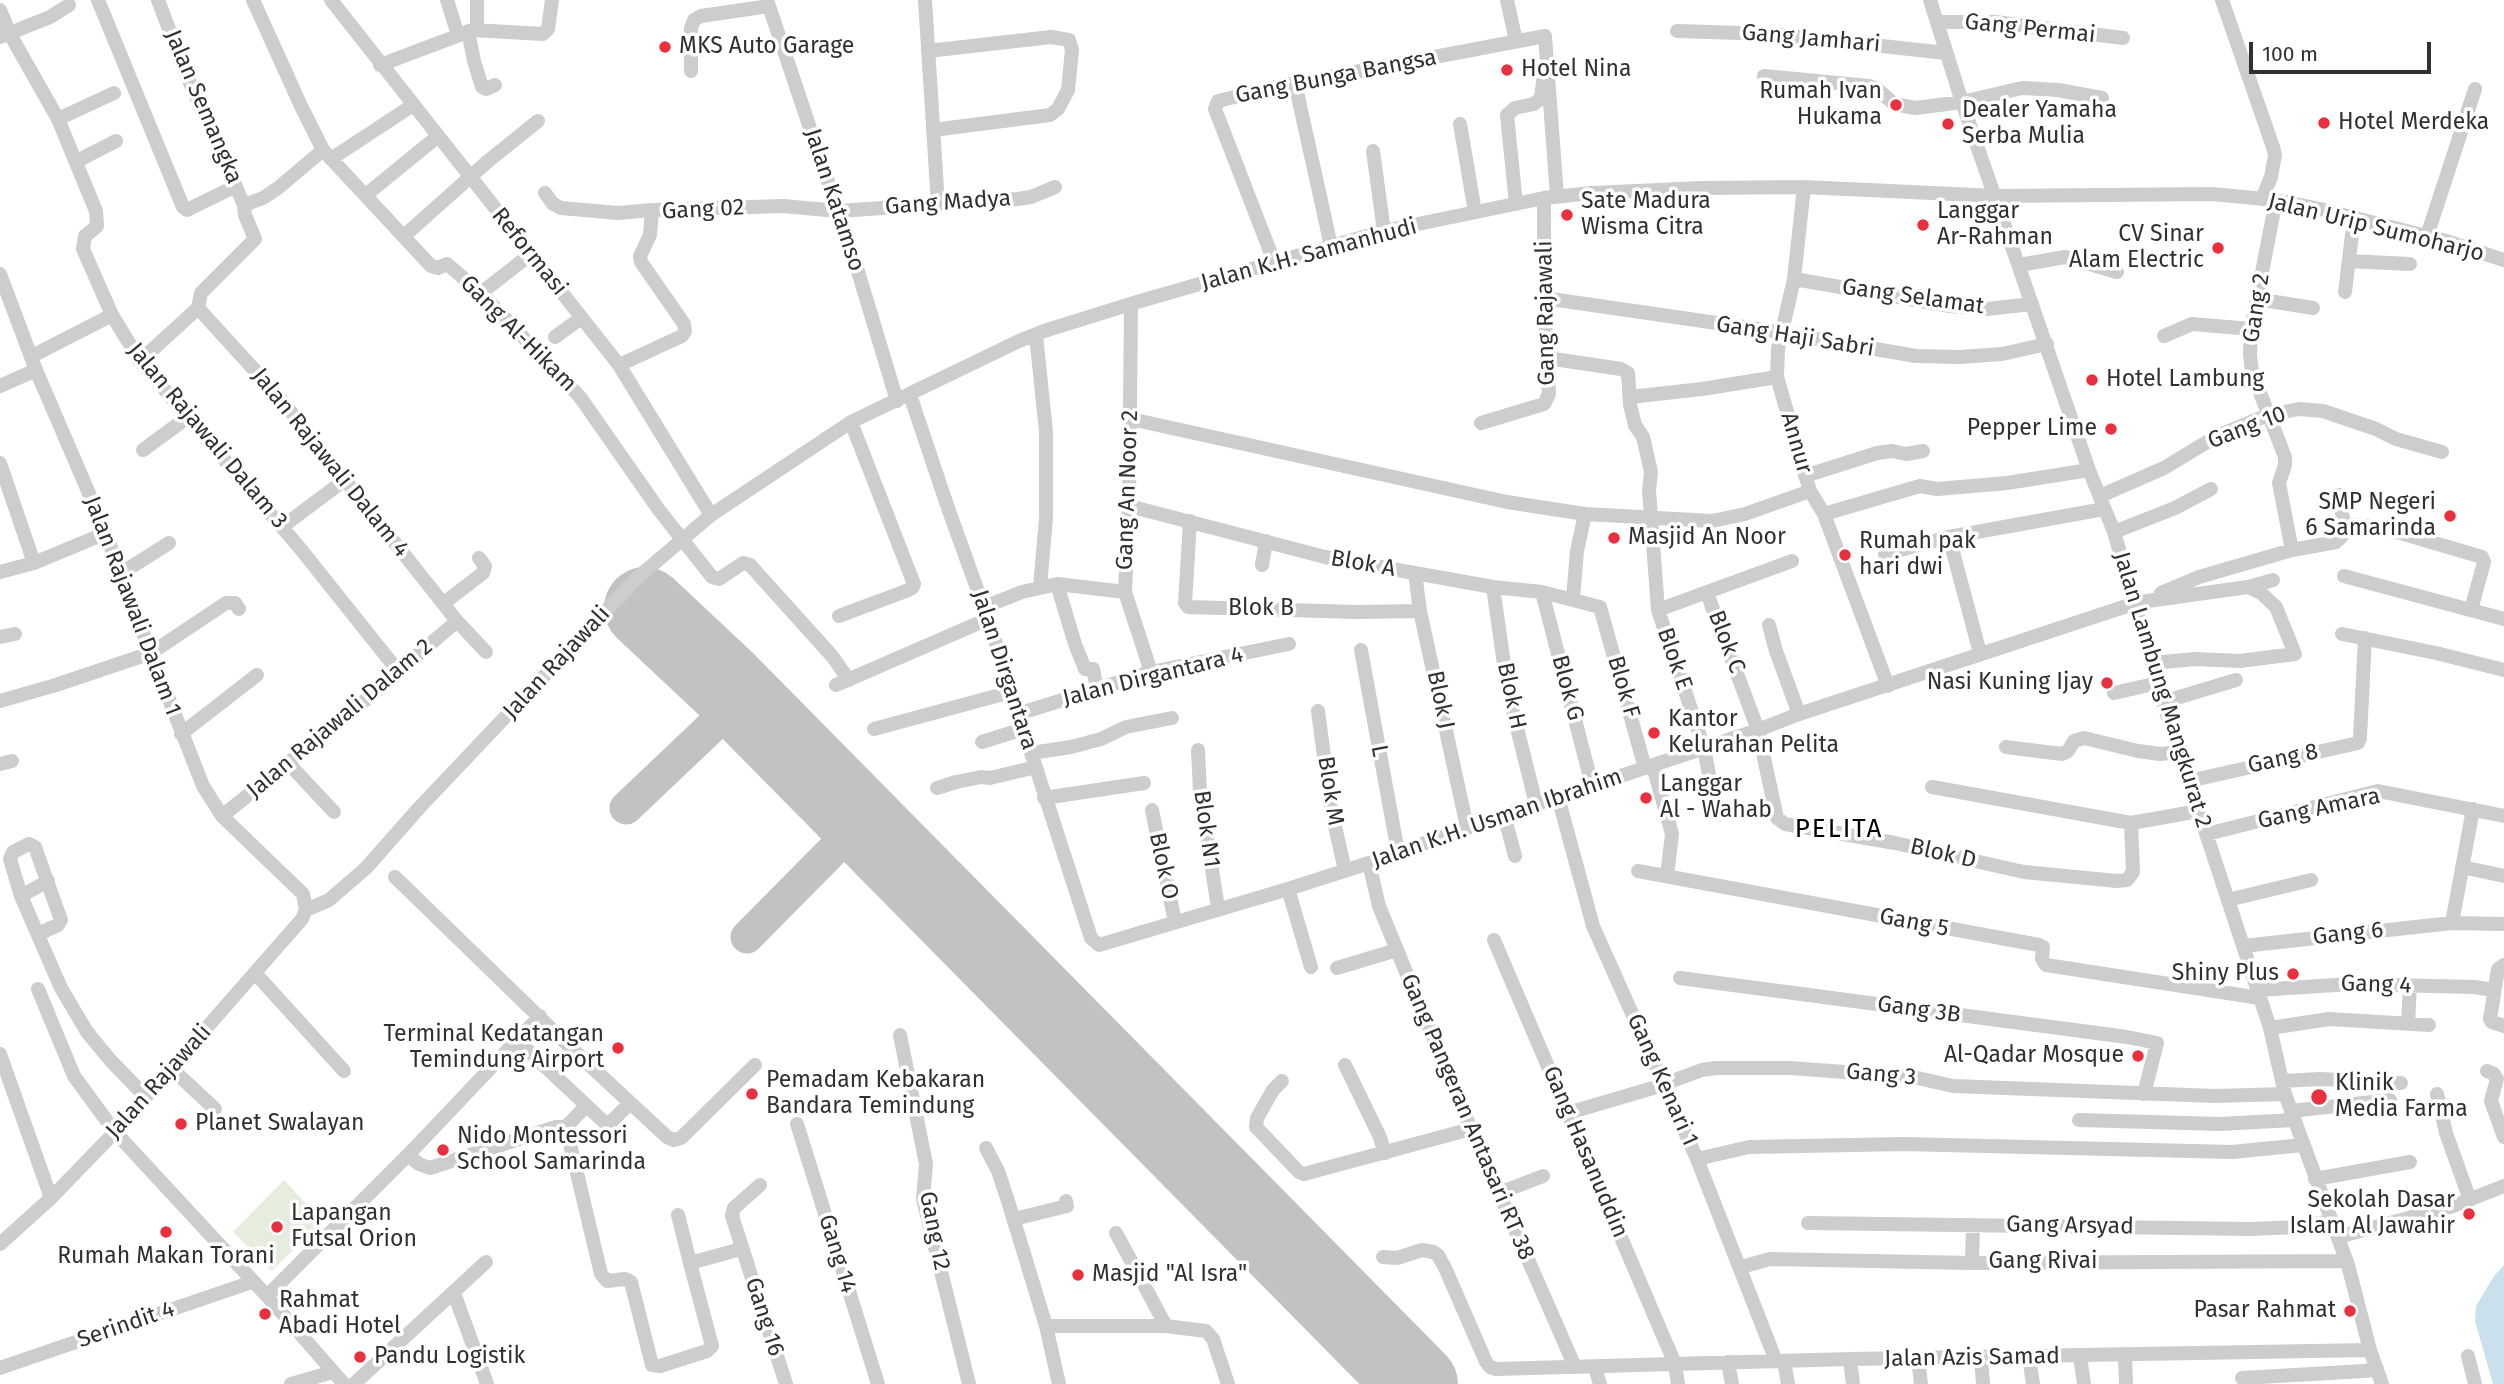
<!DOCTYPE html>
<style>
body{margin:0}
#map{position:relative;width:2504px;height:1384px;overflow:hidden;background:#fff;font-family:"Fira Sans",sans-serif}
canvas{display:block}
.scale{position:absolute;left:2249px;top:42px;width:182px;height:32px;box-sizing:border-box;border:4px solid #303030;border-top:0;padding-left:9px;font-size:21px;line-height:24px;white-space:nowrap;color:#303030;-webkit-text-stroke:5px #fff;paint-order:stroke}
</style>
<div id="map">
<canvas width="2504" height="1384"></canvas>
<div class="scale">100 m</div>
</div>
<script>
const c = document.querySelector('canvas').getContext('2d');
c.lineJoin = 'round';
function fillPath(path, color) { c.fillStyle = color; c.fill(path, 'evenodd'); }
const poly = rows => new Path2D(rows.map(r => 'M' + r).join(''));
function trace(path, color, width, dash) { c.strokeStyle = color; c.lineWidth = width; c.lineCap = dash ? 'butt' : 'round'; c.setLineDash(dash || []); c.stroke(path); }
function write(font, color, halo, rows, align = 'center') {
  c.font = font + ' "Fira Sans",sans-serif'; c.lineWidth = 7; c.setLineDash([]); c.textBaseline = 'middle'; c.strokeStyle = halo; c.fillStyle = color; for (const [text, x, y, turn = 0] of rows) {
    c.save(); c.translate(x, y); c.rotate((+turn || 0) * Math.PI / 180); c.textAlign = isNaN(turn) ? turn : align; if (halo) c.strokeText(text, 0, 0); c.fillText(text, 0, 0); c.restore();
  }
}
fillPath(poly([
 [284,1180,322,1221,272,1271,233,1232]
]), '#e6edde');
fillPath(poly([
 [2504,1265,2504,1384,2493,1384,2475,1321,2476,1306,2494,1276]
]), '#cae0ed');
trace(poly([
 [724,715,730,701,726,684],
 [626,808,724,715,745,711,754,713],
 [842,841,851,835,879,840],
 [747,937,842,841,845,824,835,796]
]), '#c2c2c2', 33);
trace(poly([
 [645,608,726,684,1417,1384]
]), '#c2c2c2', 82);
trace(poly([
 [98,0,183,207,187,210,236,186],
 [253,0,301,106,323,150,431,266,438,268,447,264,481,293,580,397,659,510,712,577,719,579,743,563,750,565,832,656,849,680],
 [331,0,619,365,711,515],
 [447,0,458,35],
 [477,0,477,30],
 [767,0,857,268,897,401],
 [925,0,938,205],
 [1507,0,1516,41],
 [1930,0,1962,102,2089,470,2114,532,2163,702,2270,1028,2285,1094,2348,1265,2370,1350,2382,1384],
 [2222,0,2273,147,2275,155,2271,177,2262,199],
 [0,10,11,36,58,119,96,211,97,226,85,236,83,249,112,315,140,361,299,547,398,671],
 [1937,22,1995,22,2123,38],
 [468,31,474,61,482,87,486,89,495,85],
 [1677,31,1772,34,1946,53],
 [0,37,50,17,69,5],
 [928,51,1051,37,1069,40,1072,50,1068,90,1058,109,1050,115,933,130],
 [380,65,473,30,543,34,548,29,552,0],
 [691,71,691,28,694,20,701,16,769,6],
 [1764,76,1869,86,1876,88,1894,104,1916,108,1962,102,2022,88,2058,90,2102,98],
 [1295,83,1331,246],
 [58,119,114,93],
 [1460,124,1475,212],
 [1373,151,1384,231],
 [331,159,413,105],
 [77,161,116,141],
 [1804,187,1794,279,1778,349,1777,377,1810,491,1824,514,1888,686],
 [545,193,553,204,561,208,618,213,652,210],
 [367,194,437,137],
 [2276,200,2251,329,2250,355,2252,372,2285,457,2285,465,2279,483,2292,550],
 [1516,204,1507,115,1515,108,1534,104,1541,98,1543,81],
 [244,205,263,198,278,188,323,150],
 [404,236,487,162,538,121],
 [2427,236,2475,89],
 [2349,261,2410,264],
 [1275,264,1215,109,1218,101,1271,88,1545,36,1557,196],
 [2019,265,2065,257,2117,272],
 [0,274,36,370,106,533,120,574,203,786,222,816,303,894,306,910,302,919,115,1132,51,1198,0,1244],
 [1794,279,1950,306,1987,309,2032,304],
 [2345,292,2354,218],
 [481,293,531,254],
 [1544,298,1765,330,1916,356,1960,357,2002,354,2047,344],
 [2257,299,2313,308],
 [1131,305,1129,506,1125,592,1151,672],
 [198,308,280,398,457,621,486,652],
 [1036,335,1046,432,1046,518,1040,587],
 [2164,336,2192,324,2251,329],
 [555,337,581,318],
 [32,356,112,315],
 [1547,358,1621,369,1628,373,1630,405,1635,425,1643,437,1651,472,1649,490,1658,610,1704,748,1715,807],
 [140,361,198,308,201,293,255,239,245,215,244,205,186,74,158,0],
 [619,365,682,336,685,331,684,324,641,262,640,256,650,235,652,210,783,206,838,211,1017,199,1031,197,1055,187],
 [0,386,36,370],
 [910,395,948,508,988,619,1091,938,1099,945,1288,889,1369,863,1504,815,1758,730,1799,714,2133,604],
 [1630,397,1702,389,1777,377],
 [1131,419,1507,502,1585,514,1712,521,1745,514,1810,491],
 [1481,423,1544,404,1549,394,1544,298,1544,198],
 [143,450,188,417],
 [0,463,34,563],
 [1805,476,1877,453,1892,451,1906,454,1923,451],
 [2100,496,2164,468,2217,436,2268,415,2299,409,2323,411,2376,429,2396,439,2442,452],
 [1129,506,1325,557,1493,587,1542,592,1600,607,1645,768],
 [1824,514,1920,486,1937,489,2007,483,2089,470],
 [1190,521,1185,603,1188,607,1356,612,1420,611],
 [2344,525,2380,527,2482,557,2484,562,2471,610],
 [282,527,346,479],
 [2114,532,2175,508,2211,489],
 [1949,537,1980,653],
 [1885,554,1949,537,2104,509],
 [1262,565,1266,541],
 [0,572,34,563,106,533],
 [1415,573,1420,611,1467,827],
 [120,574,169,543],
 [2344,576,2504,619],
 [1057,584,1075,644,1085,669,1093,669,1097,689],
 [1493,587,1508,692,1536,804],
 [2248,587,2273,580],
 [1542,592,1592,785],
 [1707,593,1758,730,1777,818,1785,824,1895,843,2024,872,2117,881,2127,880,2133,872,2131,823],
 [2161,593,2199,577,2292,550,2336,542,2342,536,2344,525,2339,495],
 [1573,599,1577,551,1585,514],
 [444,603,483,573,485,566,479,558],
 [2133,603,2248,587,2261,593,2276,607,2295,654,2240,661,2196,659,2152,663],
 [984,607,1022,592,1057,584,1125,592],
 [1658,610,1792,561],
 [839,616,906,591,912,588,914,584,851,422],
 [1769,625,1776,651,1799,714],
 [2342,634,2436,653,2504,670],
 [0,637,15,634],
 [1361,650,1398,852],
 [836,685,988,619],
 [2114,693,2158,683],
 [0,701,56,685,151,653,226,603,235,603,239,609],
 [2163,702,2236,680],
 [1318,711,1331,809,1345,870],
 [1018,714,1151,672,1289,644],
 [874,729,1011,692],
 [181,734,257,675],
 [982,742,1023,729],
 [2006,747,2062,754,2068,751,2074,741,2084,738,2138,751,2160,754,2180,752],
 [1198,750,1200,792,1218,908],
 [1031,753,1071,747,1101,739,1126,727,1172,718],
 [0,764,12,761],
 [289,764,334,812],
 [1653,766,1672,834,1667,876],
 [2189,781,2358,743,2360,738,2365,638],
 [1932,787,2131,823,2199,811],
 [937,788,956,782,981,777,990,778,1036,767],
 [1558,797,1593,926,1697,1159,1776,1361],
 [1044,798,1144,783],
 [1152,810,1175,922],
 [1504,815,1515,856],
 [222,816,347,716,457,621],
 [2207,834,2378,791,2504,816],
 [1369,863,1379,906,1397,950,1471,1129,1575,1367],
 [2462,867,2504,876],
 [1638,871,2039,945,2043,947,2042,959,2046,965,2260,998],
 [395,877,569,1046,667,1137,674,1140,681,1138,755,1065],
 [1288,889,1311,967],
 [21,896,48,881],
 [2228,900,2311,880],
 [306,910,329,900,366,868,419,808,636,579,711,515,851,422,1019,341,1044,331,1137,302,1384,231,1544,198,1592,193,1702,188,1804,187,1996,196,2212,194,2276,200,2320,209,2446,241,2504,260],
 [2452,923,2473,809],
 [38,934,58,925,61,920,35,847,29,844,13,852,10,859,21,896,61,988,87,1032,111,1061,146,1097],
 [1494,940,1675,1364,1678,1384],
 [2243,946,2452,923,2504,924],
 [2504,965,2498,969,2490,1019,2492,1022,2504,1026],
 [1337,968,1397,950],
 [255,973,344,1071],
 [1680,978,2127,1037,2157,1043,2144,1094],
 [38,989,74,1076,115,1132,267,1296,344,1384],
 [2258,990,2351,984,2474,987,2494,990],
 [2408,1024,2410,986],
 [2270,1028,2329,1019,2429,1025],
 [900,1035,926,1164,923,1199,969,1384],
 [518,1041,605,1123,612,1121,630,1103],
 [0,1054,51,1198],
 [1345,1065,1379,1135,1385,1153],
 [172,1069,215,1109],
 [2487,1071,2494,1074,2497,1079,2491,1101,2504,1137],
 [1282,1081,1273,1090,1257,1118,1256,1127,1299,1172,1304,1174,1471,1129],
 [2282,1081,2320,1079,2401,1083],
 [2437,1094,2446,1133,2470,1200],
 [2291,1111,2390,1100],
 [1568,1113,1653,1088,1702,1070,1716,1068,1790,1068,1913,1077,1953,1086,2215,1096,2285,1094],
 [2079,1120,2220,1124,2294,1120],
 [797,1124,878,1384],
 [566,1127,601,1274,607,1281,625,1279,631,1282,652,1365,660,1366,707,1351,712,1346,690,1263,741,1249],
 [566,1127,585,1107],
 [986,1148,998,1171,1008,1201,1046,1326,1059,1384],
 [408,1155,419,1164,430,1168,556,1127,566,1127],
 [1697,1159,1749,1147,1904,1144,2232,1152,2303,1145],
 [2315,1179,2410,1162],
 [760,1185,734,1208,732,1216,786,1384],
 [1499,1193,1543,1176],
 [678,1215,690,1263],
 [1014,1219,1067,1206,1066,1201],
 [1808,1223,2252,1229,2297,1227,2332,1221],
 [1116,1233,1166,1326],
 [2338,1237,2453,1206,2504,1186],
 [1383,1257,1397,1258,1422,1250,1433,1252,1438,1255,1446,1270,1486,1362,1490,1367,1496,1369,1850,1359,2370,1350],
 [1972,1263,1973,1225],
 [1741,1267,1770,1259,1972,1263,2347,1261],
 [454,1293,487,1384],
 [267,1296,408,1155,540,1016],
 [1046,1326,1166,1326,1206,1331,1213,1339,1228,1384],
 [2125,1355,2126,1384],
 [2080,1356,2084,1384],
 [2468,1356,2475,1384],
 [2029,1357,2033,1384],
 [1981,1358,1983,1384],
 [1850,1359,1853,1384],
 [1918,1359,1921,1384],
 [1784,1361,1788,1384],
 [1728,1362,1732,1384],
 [1595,1367,1600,1384],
 [0,1368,252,1282],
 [2242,1378,2365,1371,2377,1369],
 [291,1384,333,1372],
 [354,1384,486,1262]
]), '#cdcdcd', 14);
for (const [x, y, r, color] of [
 [665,47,7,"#e9303e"],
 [1507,70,7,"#e9303e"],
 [1896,105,7,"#e9303e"],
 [2324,123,7,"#e9303e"],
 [1948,124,7,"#e9303e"],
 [1567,215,7,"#e9303e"],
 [1923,225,7,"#e9303e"],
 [2218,248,7,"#e9303e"],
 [2092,380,7,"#e9303e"],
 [2111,429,7,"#e9303e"],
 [2450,516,7,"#e9303e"],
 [1614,538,7,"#e9303e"],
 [1845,555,7,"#e9303e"],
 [2107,683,7,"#e9303e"],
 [1654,733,7,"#e9303e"],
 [1646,798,7,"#e9303e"],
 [2293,974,7,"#e9303e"],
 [618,1048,7,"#e9303e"],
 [2138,1056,7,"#e9303e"],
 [752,1094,7,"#e9303e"],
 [2319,1097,9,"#e9303e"],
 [181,1124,7,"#e9303e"],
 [443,1150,7,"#e9303e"],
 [2469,1214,7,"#e9303e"],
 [277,1227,7,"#e9303e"],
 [166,1232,7,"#e9303e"],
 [1078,1275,7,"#e9303e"],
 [2350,1311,7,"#e9303e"],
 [265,1314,7,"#e9303e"],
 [360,1357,7,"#e9303e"]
]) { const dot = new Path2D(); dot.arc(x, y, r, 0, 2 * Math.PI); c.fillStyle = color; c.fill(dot); trace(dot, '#fff', 2.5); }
write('23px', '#303030', '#fff', [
 ["Gang Permai",2030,29,6],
 ["Gang Jamhari",1811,39,5],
 ["Gang Bunga Bangsa",1336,77,-11],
 ["Jalan Semangka",203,107,67],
 ["Jalan Katamso",834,200,72],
 ["Gang Madya",948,203,-4],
 ["Gang 02",703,210,-3],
 ["Jalan Urip Sumoharjo",2376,228,14],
 ["Reformasi",529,252,51],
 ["Jalan K.H. Samanhudi",1309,255,-15],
 ["Gang Selamat",1913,297,8],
 ["Gang 2",2257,308,-81],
 ["Gang Rajawali",1546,313,-91],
 ["Gang Al-Hikam",518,334,45],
 ["Gang Haji Sabri",1795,337,9],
 ["Gang 10",2247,428,-21],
 ["Jalan Rajawali Dalam 3",207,436,50],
 ["Annur",1796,443,74],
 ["Jalan Rajawali Dalam 4",330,463,51],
 ["Gang An Noor 2",1128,490,-88],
 ["Blok A",1363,564,10],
 ["Jalan Rajawali Dalam 1",132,606,69],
 ["Blok B",1261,609],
 ["Blok C",1726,642,69],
 ["Blok E",1674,659,71],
 ["Jalan Rajawali",557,663,-47],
 ["Jalan Dirgantara",1004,670,72],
 ["Jalan Dirgantara 4",1153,677,-14],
 ["Blok F",1623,687,74],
 ["Blok G",1567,688,75],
 ["Jalan Lambung Mangkurat 2",2162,690,73],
 ["Blok H",1511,696,78],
 ["Blok J",1440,700,78],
 ["Jalan Rajawali Dalam 2",340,719,-40],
 ["L",1379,751,79],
 ["Gang 8",2283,759,-12],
 ["Blok M",1330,791,81],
 ["Gang Amara",2319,809,-12],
 ["Jalan K.H. Usman Ibrahim",1497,819,-19],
 ["Blok N1",1206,829,82],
 ["Blok D",1943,854,13],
 ["Blok O",1163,866,78],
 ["Gang 5",1914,923,11],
 ["Gang 6",2348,934,-6],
 ["Gang 4",2376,985,2],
 ["Gang 3B",1919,1010,8],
 ["Gang 3",1881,1075,5],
 ["Gang Kenari 1",1662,1080,66],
 ["Jalan Rajawali",159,1082,-48],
 ["Gang Pangeran Antasari RT 38",1467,1117,67],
 ["Gang Hasanuddin",1585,1152,67],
 ["Gang Arsyad",2070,1226,1],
 ["Gang 12",934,1231,79],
 ["Gang 14",837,1254,73],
 ["Gang Rivai",2043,1262],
 ["Gang 16",764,1317,72],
 ["Serindit 4",126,1325,-19],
 ["Jalan Azis Samad",1972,1358,-1]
]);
write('23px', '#303030', '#fff', [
 ["MKS Auto Garage",679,47],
 ["Hotel Nina",1521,70],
 ["Rumah Ivan",1882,92,"right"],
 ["Hukama",1882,118,"right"],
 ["Dealer Yamaha",1962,111],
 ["Serba Mulia",1962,137],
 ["Hotel Merdeka",2338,123],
 ["Sate Madura",1581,202],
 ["Wisma Citra",1581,228],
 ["Langgar",1937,212],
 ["Ar-Rahman",1937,238],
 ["CV Sinar",2204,235,"right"],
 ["Alam Electric",2204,261,"right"],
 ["Hotel Lambung",2106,380],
 ["Pepper Lime",2097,429,"right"],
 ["SMP Negeri",2436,503,"right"],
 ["6 Samarinda",2436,529,"right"],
 ["Masjid An Noor",1628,538],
 ["Rumah pak",1859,542],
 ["hari dwi",1859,568],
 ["Nasi Kuning Ijay",2093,683,"right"],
 ["Kantor",1668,720],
 ["Kelurahan Pelita",1668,746],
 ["Langgar",1660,785],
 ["Al - Wahab",1660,811],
 ["Shiny Plus",2279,974,"right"],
 ["Terminal Kedatangan",604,1035,"right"],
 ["Temindung Airport",604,1061,"right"],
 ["Al-Qadar Mosque",2124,1056,"right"],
 ["Pemadam Kebakaran",766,1081],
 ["Bandara Temindung",766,1107],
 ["Klinik",2335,1084],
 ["Media Farma",2335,1110],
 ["Planet Swalayan",195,1124],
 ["Nido Montessori",457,1137],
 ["School Samarinda",457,1163],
 ["Sekolah Dasar",2455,1201,"right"],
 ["Islam Al Jawahir",2455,1227,"right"],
 ["Lapangan",291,1214],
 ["Futsal Orion",291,1240],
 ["Rumah Makan Torani",166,1257,"center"],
 ["Masjid \"Al Isra\"",1092,1275],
 ["Rahmat",279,1301],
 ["Abadi Hotel",279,1327],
 ["Pasar Rahmat",2336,1311,"right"],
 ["Pandu Logistik",374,1357]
], 'left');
c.letterSpacing = '2px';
write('26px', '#000', '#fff', [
 ["PELITA",1839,830]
]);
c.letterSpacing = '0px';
</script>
